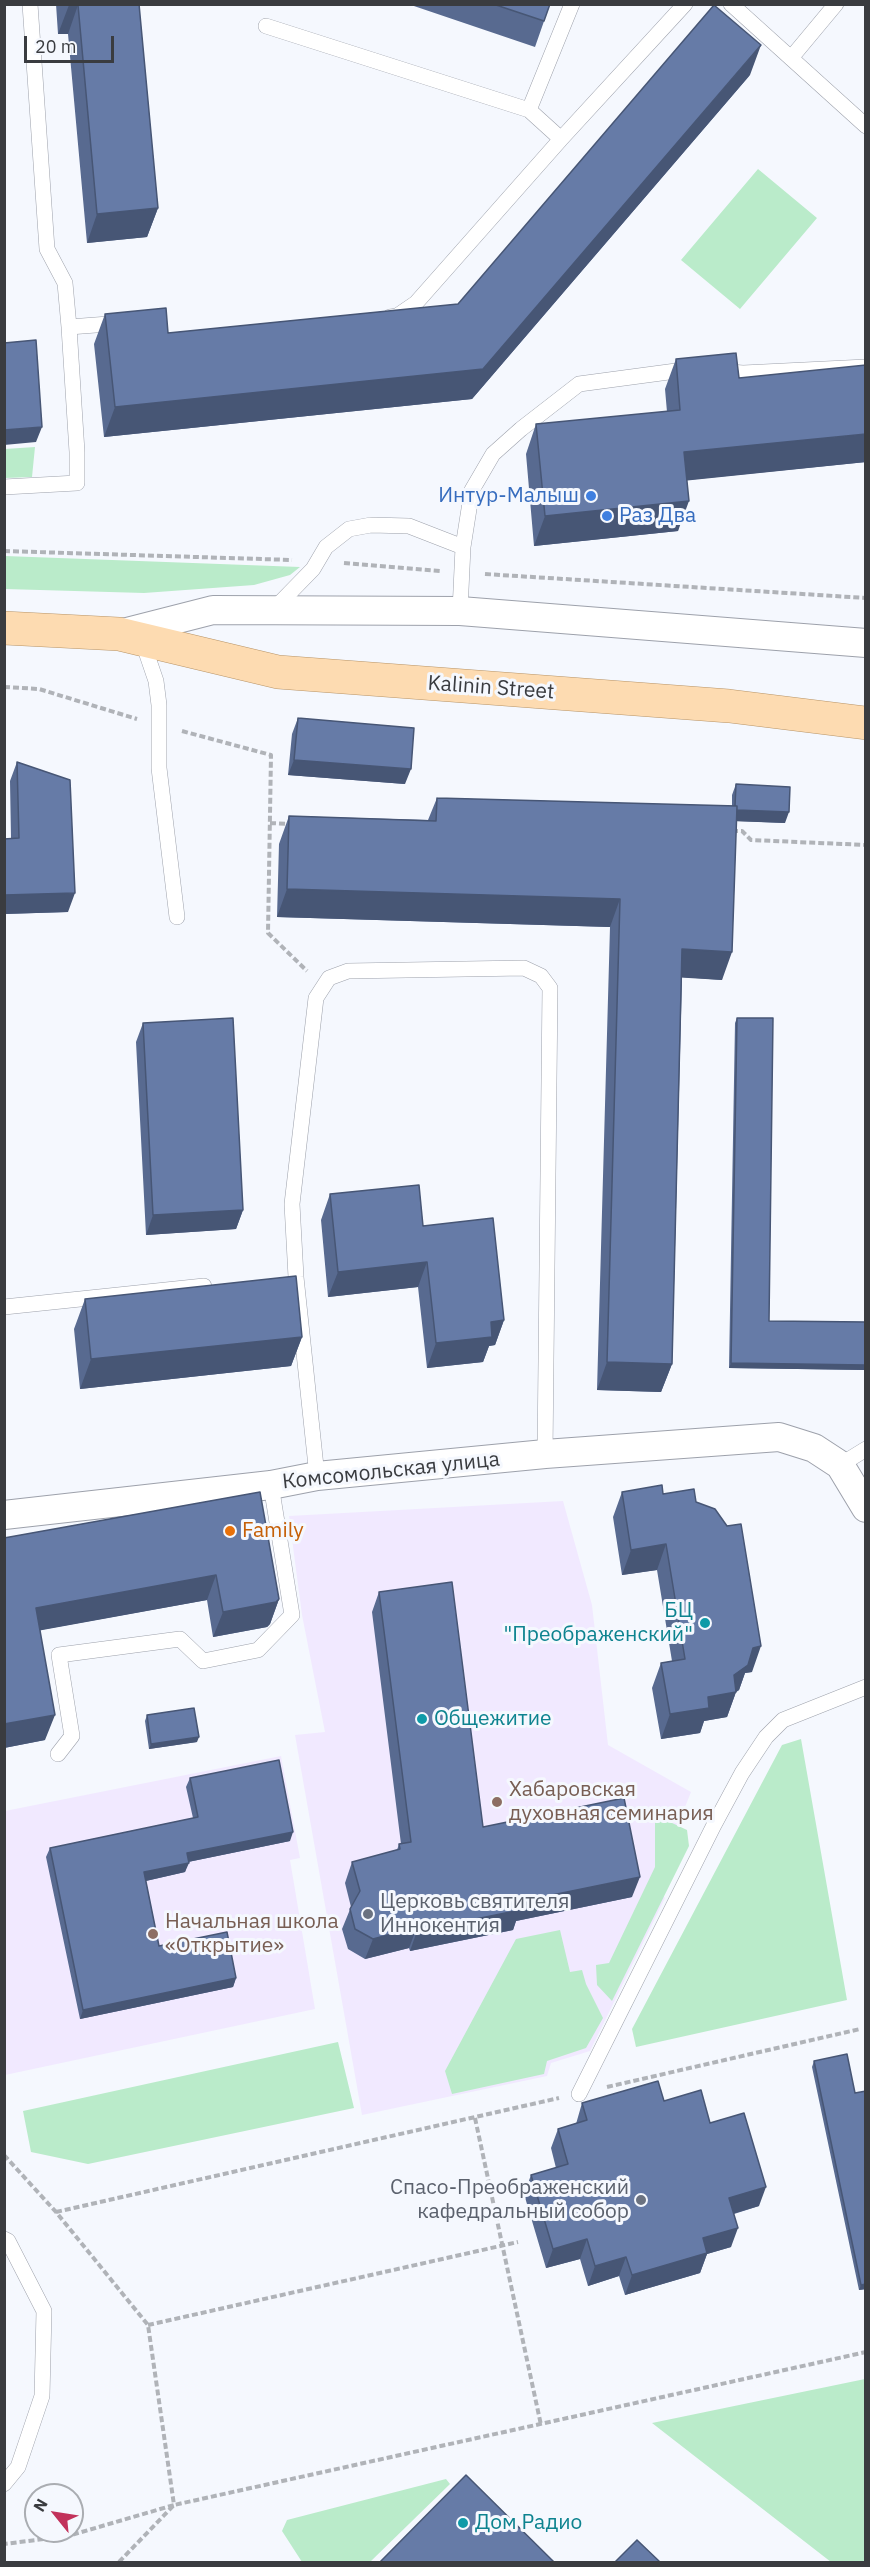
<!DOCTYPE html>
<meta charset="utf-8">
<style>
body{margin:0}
#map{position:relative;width:870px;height:2567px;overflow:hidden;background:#f5f8fe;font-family:"IBM Plex Sans",sans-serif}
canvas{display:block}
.frame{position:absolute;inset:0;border:6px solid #3a3c40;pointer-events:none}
.north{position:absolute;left:24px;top:2483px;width:60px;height:60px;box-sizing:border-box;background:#f5f8fe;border:2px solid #aaadb2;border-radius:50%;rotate:300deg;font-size:16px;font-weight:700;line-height:24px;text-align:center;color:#3a3c40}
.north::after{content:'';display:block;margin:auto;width:21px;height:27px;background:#c2325b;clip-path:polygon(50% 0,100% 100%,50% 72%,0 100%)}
.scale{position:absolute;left:24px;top:36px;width:90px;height:27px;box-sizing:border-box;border:3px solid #3a3c40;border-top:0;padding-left:8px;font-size:18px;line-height:21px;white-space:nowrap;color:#3a3c40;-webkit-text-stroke:4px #f5f8fe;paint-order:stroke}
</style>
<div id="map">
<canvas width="870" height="2567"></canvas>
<div class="frame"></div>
<div class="north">N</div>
<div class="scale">20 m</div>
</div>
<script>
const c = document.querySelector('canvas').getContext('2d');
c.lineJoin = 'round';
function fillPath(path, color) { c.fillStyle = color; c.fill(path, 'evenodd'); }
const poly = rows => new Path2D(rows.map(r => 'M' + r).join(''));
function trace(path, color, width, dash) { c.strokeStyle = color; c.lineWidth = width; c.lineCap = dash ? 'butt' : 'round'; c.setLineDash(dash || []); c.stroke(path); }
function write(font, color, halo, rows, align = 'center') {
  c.font = font + ' "IBM Plex Sans",sans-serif'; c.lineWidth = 6; c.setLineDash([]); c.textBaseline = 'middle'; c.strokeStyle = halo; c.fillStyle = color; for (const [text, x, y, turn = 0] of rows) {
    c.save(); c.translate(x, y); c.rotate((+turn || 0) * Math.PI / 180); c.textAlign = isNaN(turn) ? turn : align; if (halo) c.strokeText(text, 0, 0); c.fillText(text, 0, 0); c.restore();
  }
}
fillPath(poly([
 [563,1501,592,1605,608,1745,691,1792,677,1827,660,1891,665,1898,590,2051,551,2063,547,2076,362,2115,295,1735,325,1732,302,1615,289,1516],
 [281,1756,300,1858,290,1860,315,2009,5,2075,5,1811]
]), '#f1e9ff');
fillPath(poly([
 [758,169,817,218,740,309,681,260],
 [35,447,32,477,5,478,5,449],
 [5,556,300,567,290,575,254,585,144,593,5,589],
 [801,1739,847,2000,636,2047,632,2029,782,1745],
 [655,1815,687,1830,689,1846,612,2001,597,1985,596,1965,609,1963,655,1867],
 [560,1930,570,1972,582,1970,586,1984,603,2018,586,2048,547,2061,544,2074,452,2094,445,2071,516,1939],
 [338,2042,354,2108,88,2164,31,2152,23,2111],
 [865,2379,865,2562,831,2562,652,2423],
 [446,2479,450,2484,370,2562,302,2562,282,2531,287,2520]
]), '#baebca');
const service = poly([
 [30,4,47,249,65,283,69,327],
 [731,4,866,126],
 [266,26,529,110,561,139],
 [791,58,836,4],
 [529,110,572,4],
 [390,317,397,316,416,303,561,139,685,4],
 [718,371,743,373,866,367],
 [4,487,77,483,77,452,69,327,122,323],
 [274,609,313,569,326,547,349,529,371,525,409,526,463,547],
 [460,611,463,547,472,490,493,454,521,429,579,384,691,369],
 [142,640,156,681,159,705,159,768,177,917],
 [4,1307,204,1286],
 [840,1465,866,1449],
 [317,1476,296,1277,292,1204,316,998,329,978,348,971,524,968,541,976,550,988,545,1454],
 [58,1754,72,1736,59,1655,180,1639,203,1661,258,1650,292,1615,271,1485],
 [579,2094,714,1825,742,1773,766,1737,783,1720,866,1687],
 [4,2239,8,2241,44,2311,42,2396,18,2467,4,2484]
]);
const minor = poly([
 [119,634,213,610,460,611,866,643],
 [4,1515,271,1485,317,1476,545,1454,779,1437,814,1448,840,1465,866,1508]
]);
const primary = poly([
 [4,628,119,634,278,672,729,706,866,723]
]);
trace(service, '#9da1ab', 16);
trace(minor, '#9da1ab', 30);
trace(primary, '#b79468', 34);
trace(poly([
 [4,551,292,560],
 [344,563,441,571],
 [485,574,866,598],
 [4,687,39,689,137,719],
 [182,731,271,755,268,933,307,971],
 [270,823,290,824],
 [732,831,742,831,751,840,866,845],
 [607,2087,860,2029],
 [475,2118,541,2425],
 [4,2155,56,2212,148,2325,174,2505,68,2536,4,2544],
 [56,2212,559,2098],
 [148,2325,518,2242],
 [119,2562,174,2505,866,2352]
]), '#b0b3b8', 4, [6, 3]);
trace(service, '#fff', 15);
trace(minor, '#fff', 28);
trace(primary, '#fddbb1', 33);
fillPath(poly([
 [56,4,140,4,139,8,158,208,147,237,87,243,68,34,58,34],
 [408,4,550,4,535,47],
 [750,75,472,399,104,437,94,344,105,314,168,333,458,304],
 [676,359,739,378,866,462,687,480,678,531,534,546,526,454,536,424,667,412,665,389],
 [298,718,405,784,288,775,292,734],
 [17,762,68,912,4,914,4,839,11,838,10,781],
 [736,784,785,823,737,821,722,980,682,977,672,1364,661,1392,597,1390,610,927,277,917,279,844,289,816,428,820,437,798,732,806,732,795],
 [737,1018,769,1321,866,1322,866,1370,729,1368,735,1023],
 [143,1023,243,1210,236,1229,146,1235,136,1042],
 [330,1194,423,1226,504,1320,495,1345,489,1346,483,1362,427,1368,418,1287,328,1297,321,1220],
 [85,1299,302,1337,291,1366,80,1389,74,1329],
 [260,1492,279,1599,270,1624,267,1627,213,1637,207,1600,40,1630,45,1740,4,1748,4,1538],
 [622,1492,663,1494,696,1502,752,1672,745,1673,739,1690,736,1692,727,1717,704,1721,700,1733,661,1739,652,1688,661,1663,672,1661,657,1570,622,1575,613,1517],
 [379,1592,483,1827,632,1897,516,1921,513,1930,410,1951,409,1948,365,1959,348,1949,342,1929,351,1907,345,1883,352,1862,397,1850,399,1844,401,1844,372,1612],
 [147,1715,197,1742,149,1749,145,1721],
 [190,1778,290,1841,188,1862,185,1872,146,1881,159,1946,236,1978,233,1987,80,2019,46,1857,50,1848,193,1818,186,1787],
 [814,2061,866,2289,859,2290,812,2067],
 [664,2101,710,2123,759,2206,734,2214,731,2247,707,2254,700,2273,625,2295,619,2276,588,2286,580,2259,546,2268,524,2194,531,2175,556,2168,551,2148,558,2129,576,2124,582,2103]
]), '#586a90');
fillPath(poly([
 [69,5,78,5,68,34,58,34],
 [761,45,750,75,472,399,104,437,115,407,483,369],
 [158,208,147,237,87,243,97,214],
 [42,427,36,442,4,445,4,430],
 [866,434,866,462,673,482,684,452],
 [689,501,678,531,534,546,545,516],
 [294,760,411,769,405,784,288,775],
 [735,810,789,812,785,823,731,821],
 [287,889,620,899,610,927,277,917],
 [75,893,68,912,4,914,4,895],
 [682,949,732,952,722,980,672,977],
 [243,1210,236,1229,146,1235,153,1215],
 [427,1262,418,1287,328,1297,338,1272],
 [504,1320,495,1345,489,1346,483,1362,427,1368,436,1343,491,1322],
 [302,1337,291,1366,80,1389,91,1359],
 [607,1362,672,1364,661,1392,597,1390],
 [731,1363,866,1365,866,1370,729,1368],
 [666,1544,657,1570,622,1575,631,1550],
 [216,1575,207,1600,26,1633,36,1608],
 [279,1599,270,1624,267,1627,213,1637,223,1612],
 [761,1646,752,1672,745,1673,739,1690,736,1692,727,1717,704,1721,700,1733,661,1739,670,1714,708,1697,734,1675,753,1648],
 [55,1715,45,1740,4,1748,4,1724],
 [199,1737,197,1742,149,1749,151,1744],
 [293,1832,290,1841,183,1863,187,1853],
 [189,1863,185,1872,141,1882,144,1872],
 [640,1877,632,1897,516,1921,513,1930,410,1951,417,1931,518,1902],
 [417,1927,409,1948,365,1959,373,1939],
 [236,1978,233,1987,80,2019,83,2010],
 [766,2187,759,2206,722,2217,729,2198],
 [738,2228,731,2247,707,2254,700,2273,625,2295,632,2275,703,2238],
 [587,2239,580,2259,546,2268,553,2249],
 [626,2257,619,2276,588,2286,595,2266],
 [866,2284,866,2289,859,2290,861,2285]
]), '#475675');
const building = poly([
 [69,4,139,4,158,208,97,214,78,5,69,5,69,4],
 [493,4,550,4,544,21,493,4],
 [714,5,761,45,483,369,115,407,105,314,166,308,168,333,458,304,714,5],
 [36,340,42,427,4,430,4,343,36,340],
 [736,353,739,378,866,365,866,434,684,452,689,501,545,516,536,424,680,410,676,359,736,353],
 [298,718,414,728,411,769,294,760,298,718],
 [17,762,70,780,75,893,4,895,4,839,19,838,17,762],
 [736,784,790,787,789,812,737,810,737,806,735,806,736,784],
 [437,798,737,806,732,952,682,949,672,1364,607,1362,620,899,287,889,289,816,436,821,437,798],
 [233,1018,243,1210,153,1215,143,1023,233,1018],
 [737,1018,773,1018,769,1321,866,1322,866,1365,731,1363,737,1018],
 [419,1185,423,1226,493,1218,504,1320,491,1322,492,1337,436,1343,427,1262,338,1272,330,1194,419,1185],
 [296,1276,302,1337,91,1359,85,1299,296,1276],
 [662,1485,663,1494,694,1489,696,1502,715,1509,727,1526,741,1524,761,1646,753,1648,748,1665,734,1675,736,1692,708,1697,709,1708,670,1714,661,1663,685,1659,666,1544,631,1550,622,1492,662,1485],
 [260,1492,279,1599,276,1602,223,1612,216,1575,36,1608,55,1715,4,1724,4,1538,260,1492],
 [452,1582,483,1827,624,1798,640,1877,518,1902,520,1910,417,1931,417,1927,373,1939,355,1929,350,1909,360,1891,352,1862,400,1849,399,1844,411,1842,379,1592,452,1582],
 [194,1708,199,1737,151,1744,147,1715,194,1708],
 [279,1760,293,1832,187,1853,189,1863,144,1872,159,1946,227,1932,236,1978,83,2010,50,1848,198,1817,190,1778,279,1760],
 [847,2054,855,2093,866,2091,866,2284,861,2285,814,2061,847,2054],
 [658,2081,664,2101,701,2090,710,2123,744,2113,766,2187,729,2198,738,2228,703,2238,707,2253,632,2275,626,2257,595,2266,587,2239,553,2249,531,2175,568,2164,558,2129,587,2120,582,2103,658,2081],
 [466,2475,554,2562,380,2562,466,2475],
 [637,2540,660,2562,615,2562,637,2540]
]);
fillPath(building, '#667ba7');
trace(building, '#475675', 1.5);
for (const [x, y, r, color] of [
 [591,496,6,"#3f7fe0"],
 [607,516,6,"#3f7fe0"],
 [230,1531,6,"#e8710a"],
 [705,1623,6,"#0f9aa8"],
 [422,1719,6,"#0f9aa8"],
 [497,1802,6,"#8d6e63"],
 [368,1914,6,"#6b7280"],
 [153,1934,6,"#8d6e63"],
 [641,2200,6,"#6b7280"],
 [463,2523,6,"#0f9aa8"]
]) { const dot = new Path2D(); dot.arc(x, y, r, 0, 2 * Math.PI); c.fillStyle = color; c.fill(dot); trace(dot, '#f5f8fe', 2); }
write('21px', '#366cbe', '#f5f8fe', [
 ["Интур-Малыш",579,496],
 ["Раз Два",619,516,"left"]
], 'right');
write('21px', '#3a3c40', '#f5f8fe', [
 ["Kalinin Street",491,688,4],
 ["Комсомольская улица",391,1471,-6]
]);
write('21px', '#c56008', '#f5f8fe', [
 ["Family",242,1531]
], 'left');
write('21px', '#0d838f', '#f5f8fe', [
 ["БЦ",693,1611,"right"],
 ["\"Преображенский\"",693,1635,"right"],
 ["Общежитие",434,1719],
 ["Дом Радио",475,2523]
], 'left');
write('21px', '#785e54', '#f5f8fe', [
 ["Хабаровская",509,1790],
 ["духовная семинария",509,1814],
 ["Начальная школа",165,1922],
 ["«Открытие»",165,1946]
], 'left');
write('21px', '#5b616d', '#f5f8fe', [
 ["Церковь святителя",380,1902],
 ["Иннокентия",380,1926],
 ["Спасо-Преображенский",629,2188,"right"],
 ["кафедральный собор",629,2212,"right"]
], 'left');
</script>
